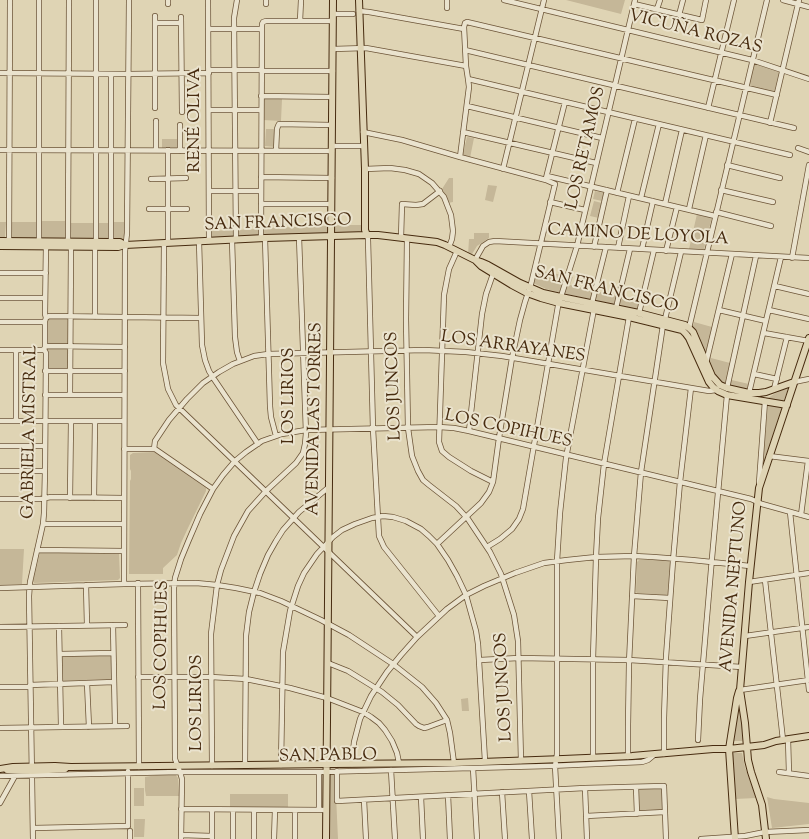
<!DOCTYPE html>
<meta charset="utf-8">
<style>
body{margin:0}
canvas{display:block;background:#dfd4b4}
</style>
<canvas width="809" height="839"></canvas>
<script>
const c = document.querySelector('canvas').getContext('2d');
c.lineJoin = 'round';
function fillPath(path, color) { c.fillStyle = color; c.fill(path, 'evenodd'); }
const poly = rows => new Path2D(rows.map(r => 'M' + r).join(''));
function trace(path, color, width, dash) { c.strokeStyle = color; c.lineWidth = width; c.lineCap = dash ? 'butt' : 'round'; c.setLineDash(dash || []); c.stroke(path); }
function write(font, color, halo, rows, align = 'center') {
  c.font = font + ' "Sorts Mill Goudy",serif'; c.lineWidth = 4; c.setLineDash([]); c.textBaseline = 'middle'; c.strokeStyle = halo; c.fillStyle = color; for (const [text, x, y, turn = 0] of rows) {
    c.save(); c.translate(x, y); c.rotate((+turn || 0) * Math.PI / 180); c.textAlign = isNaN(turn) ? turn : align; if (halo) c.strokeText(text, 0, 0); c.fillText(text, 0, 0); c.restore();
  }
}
fillPath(poly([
 [566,0,625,0,621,14],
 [753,63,779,72,774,93,747,86],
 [264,99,282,99,281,121,263,120],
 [266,129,275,129,275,147,265,146],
 [467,137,474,138,470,158,466,157,463,154],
 [162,139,179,139,178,150,162,149],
 [449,178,453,178,453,202,448,203,442,189],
 [488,185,497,186,493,202,485,200],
 [595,191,604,193,602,201,593,199],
 [594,201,602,203,599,218,590,216],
 [697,214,712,217,704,249,689,249],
 [41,221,65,221,65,238,42,238],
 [0,222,6,222,5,237,0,237],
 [11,222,36,222,36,238,11,238],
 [112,222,124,222,124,236,122,239,112,239],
 [70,223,94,223,94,238,70,238],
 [96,223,108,223,108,238,96,238],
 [341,225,363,225,363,231,361,233,335,234,333,233,333,226],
 [328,226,328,233,263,235,263,228],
 [258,229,258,235,257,237,239,237,237,236,237,230],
 [233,230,233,237,213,239,212,238,212,231],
 [474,233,489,233,489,238,477,246,472,254,468,255,469,239,474,239],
 [536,270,573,277,570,285,639,301,637,309,558,292,546,289,533,283],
 [49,319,69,319,70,345,47,345,47,321],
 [694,322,712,327,708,350,711,358,730,363,727,379,749,384,748,389,731,387,723,384,715,375,696,334,692,329],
 [47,347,68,348,68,369,47,369],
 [789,387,783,402,765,400,774,394],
 [768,404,782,407,762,469],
 [154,452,206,488,206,491,187,530,181,543,177,555,163,568,163,574,129,574,130,481,131,479,131,471,130,469,130,455,133,453],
 [0,549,24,549,22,584,0,585],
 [41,552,118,554,119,554,120,578,118,580,34,583,33,581,40,553],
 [639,560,669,560,670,562,668,594,666,595,637,593,636,592,637,562],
 [111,654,112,679,63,681,62,655],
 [739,693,743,739,742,741,734,741,733,740],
 [468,698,469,711,462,711,461,699],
 [732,753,742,753,745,767,756,798,735,799],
 [163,774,175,774,178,778,179,796,146,796,145,790,145,777],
 [335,774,338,839,329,839,329,775],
 [662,787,663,810,639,811,638,788],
 [134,788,144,788,144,806,134,806],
 [230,794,288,794,288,808,230,808],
 [767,797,774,799,809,803,809,824,772,828],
 [134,819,145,819,144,837,134,837]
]), '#c5b798');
const minor = poly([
 [39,0,39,241],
 [96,0,96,241],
 [208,0,209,241],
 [266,0,266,4],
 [447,0,447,8],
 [504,0,752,60,809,79],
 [783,0,809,7],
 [168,4,168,0],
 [634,4,702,20,706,0],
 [657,9,660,0],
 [359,11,369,12,464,29],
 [333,14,353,14],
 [679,15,683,0],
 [181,17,182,112],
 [300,21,301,0],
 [155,23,181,23],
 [208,29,261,29],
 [333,49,366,48,466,66],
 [465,50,794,128],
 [209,70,261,70,264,71,333,71],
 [0,73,129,74,209,73],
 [468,79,790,155],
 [261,96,332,97],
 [467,106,602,138],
 [155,108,155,16],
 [708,108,734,0],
 [209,110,261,110],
 [156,121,156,150],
 [770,123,799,0],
 [180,125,180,151],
 [363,132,402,140,460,157,546,180,555,184,531,284,525,302,520,320,512,358,499,438,493,482,489,492,481,503,437,544],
 [463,132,596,163],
 [332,146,364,146],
 [798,148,809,152],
 [0,150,332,151],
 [168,150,168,243],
 [276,151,277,129,278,126,279,124,332,125],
 [460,157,469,87,468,79,466,66,464,27,465,23,467,22,777,95],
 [727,165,780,178],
 [365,169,390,168,405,170,419,174,432,183,444,197,451,215,453,231,452,239,449,247],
 [503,169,544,0],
 [547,176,715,216],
 [261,177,332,178],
 [546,178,565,102],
 [151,179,186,178],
 [721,190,773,202],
 [209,191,261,191],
 [617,193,635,119],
 [641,198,659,124],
 [550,202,585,210],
 [261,204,331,204],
 [665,204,682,130],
 [149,209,187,209],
 [689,209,706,135],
 [716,212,771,226],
 [367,235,368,239,373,429,379,536,384,547,439,616],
 [261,238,262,24,263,22,266,21,333,21],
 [265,238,270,406,271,417,276,436],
 [401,238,402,204,416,205,423,204,440,191],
 [407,239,406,319,408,428,412,456,418,471,423,480,429,485,456,506,468,519,490,552,501,574,514,615,518,641,521,761],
 [232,240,235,337,237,352,240,361],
 [236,240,234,18,237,0],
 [9,241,10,0],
 [68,241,69,0],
 [199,241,202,345,205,360,209,371,214,379,258,444],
 [111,242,111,74],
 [164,243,163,363,168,389,176,405,417,637],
 [95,247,95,317],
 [594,247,607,190],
 [618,248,629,196],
 [642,249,653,201],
 [457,251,449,269,444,295,439,442,442,451,449,457,471,471,493,482],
 [666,251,677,207],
 [792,258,809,165],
 [475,260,483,246,489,242,495,241,809,258],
 [0,273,46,273],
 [775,286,809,294],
 [0,298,45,298],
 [592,303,606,247],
 [616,308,630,249],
 [719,310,766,321],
 [769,310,809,319],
 [639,313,654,250],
 [46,318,49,316,201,318],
 [665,319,681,252],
 [0,322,45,322],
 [689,328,767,0],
 [764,333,809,341],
 [45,346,125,347],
 [0,350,42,350,44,349],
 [706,363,732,254],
 [45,371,125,371],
 [754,374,777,379],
 [794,382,809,379],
 [727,388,756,256],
 [774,389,787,337],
 [749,393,781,257],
 [45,395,124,395],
 [70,395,71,247],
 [0,421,124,421],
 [16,421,16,350],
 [469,431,482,314,486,294,493,274],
 [0,446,45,446],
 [124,449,155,449,213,489],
 [154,449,155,441,169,420,187,399,203,383,219,372,233,364,254,356,268,354,424,350,466,352,502,356,709,391,716,390],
 [769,456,809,461],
 [0,471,45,471],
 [759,483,765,401],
 [70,498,71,421],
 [94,498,95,421],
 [0,499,40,499,51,497,124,498],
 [790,512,809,690],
 [801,515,808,461],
 [43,524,124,524],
 [487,547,500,539,512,529,519,519,523,509,558,306,577,246,635,0],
 [37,550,124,551],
 [765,580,783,740],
 [749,582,809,573],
 [138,583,139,767],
 [124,584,125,251,127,233,129,0],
 [86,585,87,625],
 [0,588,124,584,196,583,217,585,236,588,260,593,281,601,321,620,349,635,393,664,422,687,436,703,447,720,450,733,454,763],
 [632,596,670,598],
 [113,625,115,726],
 [59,626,61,727],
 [0,627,125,625],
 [745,636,809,627],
 [60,654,113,653],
 [480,660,519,658,629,660,742,667],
 [328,663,348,671,382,692,398,705,416,724,419,726,424,728,428,727,447,720],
 [138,677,211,677,246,679,290,688,327,698,363,712,371,717,379,723,385,730,392,741,397,753,399,763],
 [87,683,89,727],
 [30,685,114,682],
 [0,687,30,687],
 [740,690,809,680],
 [0,728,127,726],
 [788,739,789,773],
 [698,740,700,699,712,558,727,395],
 [664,754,664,718,666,657,673,561,680,482,691,388],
 [628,757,628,726,629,663,634,556,641,472,663,325],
 [593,758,593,659,596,557,598,518,604,464,629,317],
 [352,764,354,742,360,719,371,696,387,672,401,655,417,637,447,609,466,595,484,586,515,573,544,563,567,560,596,557,634,556,653,557,692,560,750,566],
 [245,765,246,636,249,612,254,592,260,574,268,555,276,541,283,530,299,512,329,487],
 [281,765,283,652,290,611,298,586,304,573,317,554,333,537,342,530,355,524,372,518,383,516,393,517,406,521,421,529,429,536,437,544,448,560,457,576,466,595,476,631,478,644,485,761],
 [212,766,211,634,217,585,221,570,234,536,248,511,266,491,296,463,303,453,305,444,306,433,299,237],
 [473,768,477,839],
 [391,770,395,839],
 [337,771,337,801,585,788,664,786,666,839],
 [779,772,809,776],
 [0,776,180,772,319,772,549,766,642,762,648,760,654,755],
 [636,787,637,814],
 [585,788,587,839],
 [529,791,532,839],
 [502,792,505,839],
 [448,795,450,839],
 [421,797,423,839],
 [364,800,366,839],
 [0,803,15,776],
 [181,809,326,810],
 [319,810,319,772],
 [586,816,665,812],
 [33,828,128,826,128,771],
 [130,831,130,839],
 [181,835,212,836],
 [33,839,29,596,30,582,43,524,44,513,45,471,46,353,44,349,45,347,45,321,46,318,45,314,46,245],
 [181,839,182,779,180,772,175,759,174,588,175,578,181,559,188,542,200,514,213,489,223,475,235,461,246,452,262,441,282,434,306,430,439,427,454,428,469,431,751,499,762,504,809,517],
 [212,839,212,810],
 [233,839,233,810],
 [254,839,254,810],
 [274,839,275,810],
 [295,839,295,810],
 [559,839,555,766,557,754,557,561,560,513,566,458,594,309],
 [701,839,745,836,765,832,809,830]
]);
const major = poly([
 [359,0,365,169,365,230,367,235],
 [0,241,111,242,120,242,125,245],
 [0,246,118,247,125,245,265,238,367,235,378,235,437,242,445,245,475,260,481,262,488,265,520,283,543,293,561,297,639,313,685,325,689,328,693,332,712,376,720,385,727,388,749,393,759,393,766,392,794,382],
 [476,261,481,266,512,285,527,293,541,298,559,303,629,317,682,330,686,334,689,338,709,382,713,387,718,391,727,395,787,405],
 [0,769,13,767,55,766,71,767,333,764,454,763,563,759,632,756,713,749,729,749,764,745,776,741,809,736],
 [7,770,32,771,65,769],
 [326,839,333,0],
 [735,839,729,749,737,698,739,691],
 [766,839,762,805,751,772,748,760,745,723,740,690,749,582,759,488,809,338]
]);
trace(minor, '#6d5538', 6);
trace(major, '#472b0f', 8);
trace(minor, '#eae3ce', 4.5);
trace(major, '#dfd4b4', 6);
write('17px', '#472b0f', '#eae3ce', [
 ["VICUÑA ROZAS",695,33,14],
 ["RENÉ OLIVA",196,120,-90],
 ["LOS RETAMOS",587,148,-77],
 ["SAN FRANCISCO",278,224,-2],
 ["CAMINO DE LOYOLA",638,236,3],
 ["SAN FRANCISCO",606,291,14],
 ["LOS ARRAYANES",513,348,8],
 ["LOS JUNCOS",395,386,-92],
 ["LOS LIRIOS",290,396,-90],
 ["AVENIDA LAS TORRES",316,419,-89],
 ["LOS COPIHUES",508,430,12],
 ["GABRIELA MISTRAL",31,432,-89],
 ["AVENIDA NEPTUNO",735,587,-85],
 ["LOS COPIHUES",163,645,-89],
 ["LOS JUNCOS",505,687,-93],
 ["LOS LIRIOS",198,703,-90],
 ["SAN PABLO",328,757,-1]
]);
</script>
